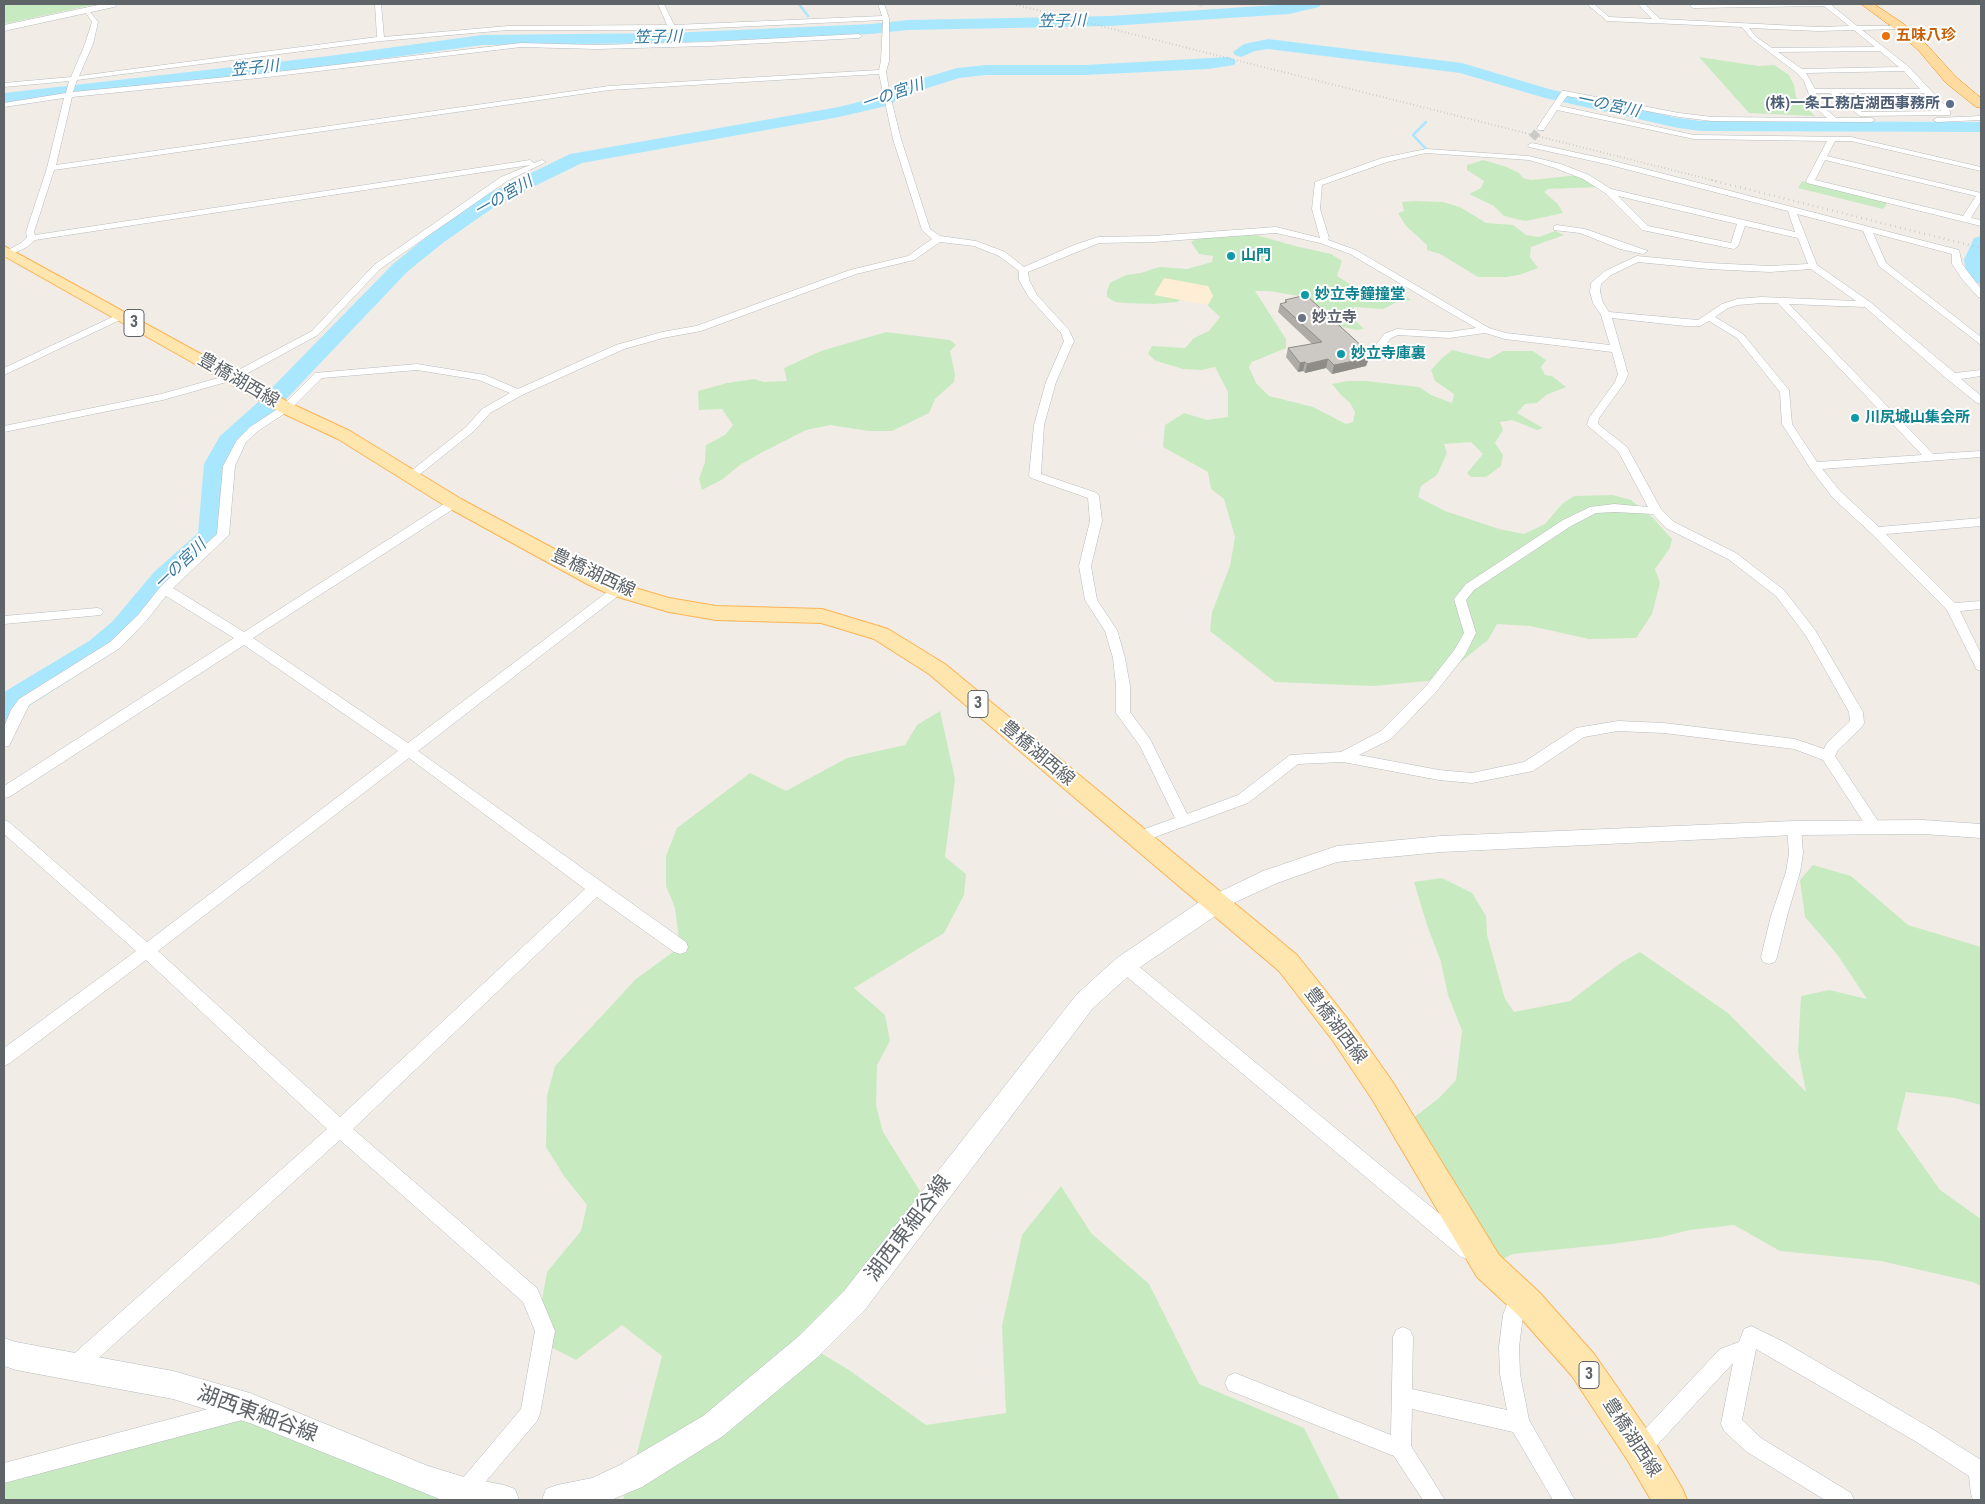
<!DOCTYPE html>
<meta charset="utf-8">
<style>
body{margin:0}
#map{position:relative;width:1985px;height:1504px;overflow:hidden;background:#f1ede6;font-family:"Roboto Condensed",sans-serif}
canvas{display:block}
.frame{position:absolute;inset:0;border:5px solid #5e6468;pointer-events:none}
</style>
<div id="map">
<canvas width="1985" height="1504"></canvas>
<div class="frame"></div>
</div>
<script>
const c = document.querySelector('canvas').getContext('2d');
c.lineJoin = 'round';
function fillPath(path, color) { c.fillStyle = color; c.fill(path, 'evenodd'); }
const poly = rows => new Path2D(rows.map(r => 'M' + r).join(''));
function trace(path, color, width, dash) { c.strokeStyle = color; c.lineWidth = width; c.lineCap = dash ? 'butt' : 'round'; c.setLineDash(dash || []); c.stroke(path); }
function write(font, color, halo, rows, align = 'center') {
  c.font = font + ' "Roboto Condensed","Noto Sans JP",sans-serif'; c.lineWidth = 4; c.setLineDash([]); c.textBaseline = 'middle'; c.strokeStyle = halo; c.fillStyle = color; for (const [text, x, y, turn = 0] of rows) {
    c.save(); c.translate(x, y); c.rotate((+turn || 0) * Math.PI / 180); c.textAlign = isNaN(turn) ? turn : align; if (halo) c.strokeText(text, 0, 0); c.fillText(text, 0, 0); c.restore();
  }
}
fillPath(poly([
 [4,4,97,4,4,24],
 [1699,57,1759,66,1774,65,1789,75,1794,85,1796,97,1815,116,1749,113],
 [1483,160,1507,167,1519,173,1523,178,1531,180,1579,175,1598,187,1548,189,1544,192,1558,204,1563,213,1526,221,1516,219,1504,216,1494,206,1469,194,1481,188,1484,181,1467,170,1467,165],
 [1802,181,1888,202,1883,209,1798,188],
 [1416,201,1443,202,1460,207,1486,223,1513,225,1526,235,1539,237,1555,231,1564,235,1531,247,1530,257,1538,268,1519,275,1505,277,1478,277,1440,254,1427,250,1427,245,1406,226,1398,213,1404,211,1402,202],
 [1256,235,1295,246,1331,254,1342,261,1337,276,1363,292,1403,294,1411,300,1397,302,1383,309,1354,307,1351,311,1352,317,1364,329,1356,330,1340,326,1331,321,1299,296,1269,291,1255,291,1286,339,1286,348,1252,362,1249,367,1256,383,1269,396,1313,407,1346,424,1353,422,1355,412,1350,403,1341,395,1332,384,1347,381,1366,381,1419,387,1431,395,1452,403,1454,394,1435,381,1431,370,1442,358,1452,350,1489,359,1503,351,1533,351,1546,360,1541,367,1545,375,1552,376,1566,387,1546,395,1537,403,1525,404,1517,413,1543,428,1537,430,1512,420,1500,422,1503,430,1495,443,1503,455,1501,466,1486,477,1471,477,1467,473,1483,454,1471,442,1444,444,1447,453,1437,475,1421,486,1418,497,1445,511,1499,529,1524,534,1545,524,1562,504,1574,496,1613,495,1631,500,1653,518,1672,539,1670,548,1655,569,1660,583,1652,614,1636,638,1589,639,1530,626,1497,624,1488,640,1438,680,1373,686,1275,682,1210,631,1212,612,1230,566,1235,537,1224,499,1211,489,1208,472,1163,447,1165,425,1184,413,1207,420,1228,417,1228,392,1215,367,1201,370,1183,369,1156,361,1148,354,1152,346,1185,348,1194,338,1209,331,1220,317,1201,299,1189,295,1177,302,1154,304,1124,303,1115,302,1107,297,1107,291,1110,283,1126,275,1141,273,1159,267,1187,269,1212,262,1213,256,1199,254,1191,242,1199,237],
 [886,332,950,340,956,345,950,351,955,374,954,382,935,399,929,413,892,431,869,431,830,425,806,430,759,454,740,465,723,479,702,490,699,479,705,462,706,445,725,435,733,425,722,409,699,410,698,391,727,383,754,379,764,382,787,381,784,368,821,351],
 [940,711,955,779,945,857,966,874,964,895,944,933,854,988,885,1015,890,1041,877,1065,876,1105,883,1132,928,1204,809,1346,849,1370,926,1425,1006,1413,1002,1326,1022,1235,1061,1186,1091,1233,1149,1284,1199,1384,1304,1428,1340,1500,623,1500,631,1476,662,1356,622,1325,576,1360,535,1339,547,1272,581,1231,587,1205,564,1176,546,1147,547,1096,555,1066,636,979,680,947,675,908,666,886,666,856,677,828,750,773,786,791,847,758,905,745,917,725],
 [1813,865,1851,876,1908,925,1981,947,1981,1105,1955,1098,1906,1092,1897,1129,1940,1190,1981,1219,1981,1286,1973,1282,1881,1261,1780,1251,1734,1225,1689,1230,1662,1237,1612,1244,1513,1254,1488,1266,1403,1126,1439,1098,1456,1080,1462,1031,1448,995,1441,962,1427,925,1414,882,1442,878,1472,893,1486,916,1487,935,1505,999,1514,1012,1570,1001,1622,962,1640,952,1728,1013,1806,1092,1798,1051,1801,996,1829,990,1867,999,1837,954,1805,917,1800,880],
 [250,1408,442,1482,452,1500,4,1500,4,1473]
]), '#c8eac1');
fillPath(poly([
 [1164,278,1208,286,1213,296,1208,305,1154,295]
]), '#fdeed5');
trace(poly([
 [799,4,808,16],
 [1426,122,1413,135,1427,150]
]), '#a9e7ff', 2.5);
fillPath(poly([
 [1292,4,1322,4,1319,7,1289,14,1110,26,908,30,871,34,670,43,482,45,329,66,4,103,4,93,329,56,482,35,670,33,871,24,908,20,1110,16,1292,4],
 [1268,39,1462,63,1549,89,1678,118,1701,121,1981,122,1981,132,1701,131,1678,128,1545,98,1460,73,1268,49,1255,51,1241,57,1235,55,1233,52,1244,44,1268,39],
 [1228,57,1234,59,1236,62,1234,65,1208,69,1085,75,986,75,959,78,909,94,886,106,839,117,582,163,500,203,444,242,407,272,272,414,239,445,230,464,224,536,220,542,174,586,132,636,109,655,24,709,15,722,4,725,4,692,89,641,112,622,154,572,198,533,204,464,220,436,256,404,393,264,430,234,486,195,570,154,839,107,874,98,897,86,957,68,986,65,1085,65,1228,57],
 [1981,236,1981,284,1974,282,1966,271,1964,260,1974,238,1981,236]
]), '#a9e7ff');
trace(poly([
 [1532,138,1541,128]
]), '#cccbc6', 8, [8, 4]);
const minor = poly([
 [375,4,381,4,384,37,508,26,667,25,658,4,664,4,674,25,882,16,878,4,884,4,889,18,889,61,886,72,890,95,901,139,930,229,940,236,976,241,1005,252,1024,267,1074,245,1098,237,1153,236,1276,227,1320,238,1312,209,1315,182,1382,158,1426,149,1529,156,1561,164,1589,175,1611,189,1795,232,1788,211,1606,164,1529,147,1528,145,1532,143,1610,160,1959,250,1962,264,1981,289,1981,298,1978,297,1962,279,1952,264,1952,254,1873,233,1886,263,1981,337,1981,345,1879,266,1863,231,1797,214,1817,265,1870,302,1955,373,1981,370,1981,376,1961,379,1981,396,1981,404,1977,403,1947,379,1865,307,1789,304,1933,454,1981,451,1981,457,1822,469,1841,492,1879,527,1981,518,1981,526,1886,534,1955,603,1981,601,1981,609,1960,611,1981,654,1981,671,1976,669,1975,666,1947,610,1872,534,1833,498,1810,468,1782,424,1780,392,1737,338,1709,321,1700,326,1685,326,1612,318,1628,374,1625,382,1599,418,1598,424,1627,447,1661,509,1674,522,1736,553,1784,590,1815,630,1863,712,1864,723,1862,727,1838,750,1835,756,1880,824,1882,828,1880,832,1875,834,1870,832,1823,760,1794,749,1664,733,1618,731,1584,737,1533,771,1472,783,1439,780,1343,762,1298,764,1248,803,1139,843,1134,841,1132,837,1134,833,1175,818,1140,746,1116,713,1116,686,1113,658,1105,631,1085,600,1079,566,1090,521,1088,498,1031,478,1029,476,1034,425,1046,382,1064,341,1061,333,1028,296,1019,280,1019,271,999,256,974,246,940,242,914,260,856,274,701,331,663,338,624,349,522,395,490,413,474,431,414,479,410,480,404,477,406,475,466,427,482,409,510,393,479,380,417,370,322,378,290,410,258,431,246,442,235,466,229,535,173,588,244,632,450,500,458,500,460,503,458,506,253,638,408,743,614,587,622,587,624,590,622,593,418,751,686,942,688,947,686,952,680,954,674,952,597,897,353,1129,537,1288,555,1331,540,1414,537,1421,471,1499,459,1500,454,1492,457,1485,521,1409,535,1331,523,1302,340,1140,82,1373,75,1376,68,1373,65,1366,68,1359,327,1129,146,960,10,1063,4,1066,4,1048,136,951,4,834,4,820,9,822,147,942,398,751,244,645,9,797,4,798,4,786,234,638,166,596,146,621,120,648,29,705,9,746,4,747,4,727,11,710,19,699,110,642,138,615,161,586,217,534,223,466,237,440,250,427,282,406,315,373,417,364,485,375,518,389,616,345,662,332,696,326,850,270,908,256,932,239,922,230,893,139,879,74,609,90,54,170,34,232,35,235,530,160,534,163,542,160,546,162,507,181,380,269,318,335,237,379,163,400,4,432,4,426,161,394,229,375,312,331,374,265,501,177,530,165,35,240,27,247,4,258,4,252,21,243,27,237,26,232,47,168,64,98,4,107,4,103,66,93,69,81,4,87,4,83,71,77,85,44,92,22,84,10,87,8,98,22,93,44,79,76,377,37,375,4],
 [883,20,881,61,879,70,609,86,56,165,72,97,268,77,521,47,597,49,708,46,859,38,862,36,859,34,708,42,597,45,521,43,268,73,73,92,77,80,381,41,508,30,672,30,883,20],
 [1426,153,1529,160,1555,168,1583,179,1605,193,1642,230,1734,249,1738,246,1745,226,1798,238,1808,264,1770,266,1709,263,1637,256,1605,271,1591,283,1590,292,1593,303,1601,315,1610,345,1506,333,1489,328,1356,250,1328,240,1329,238,1320,209,1322,185,1387,162,1426,153],
 [1618,196,1737,224,1731,243,1648,226,1618,196],
 [1276,233,1320,243,1350,254,1476,328,1449,332,1397,329,1384,334,1376,345,1378,347,1384,347,1391,338,1398,335,1449,338,1485,333,1505,339,1612,352,1618,374,1615,382,1589,418,1587,425,1618,451,1648,507,1614,504,1590,507,1563,520,1466,584,1454,599,1464,633,1455,649,1426,686,1381,731,1341,752,1290,755,1238,795,1187,814,1150,739,1130,712,1130,686,1125,658,1117,630,1097,600,1091,566,1102,521,1099,496,1097,493,1041,474,1044,425,1056,382,1074,341,1069,330,1037,295,1029,280,1028,272,1099,243,1153,242,1276,233],
 [1638,262,1709,269,1770,272,1811,269,1856,301,1761,297,1737,299,1722,304,1698,320,1609,312,1603,303,1600,292,1601,284,1611,275,1638,262],
 [1761,303,1778,303,1922,455,1817,462,1792,424,1789,390,1743,334,1715,317,1728,308,1738,305,1761,303],
 [1614,512,1653,514,1666,528,1728,559,1776,596,1806,636,1849,712,1850,721,1827,743,1824,749,1795,739,1664,723,1618,721,1576,728,1524,762,1472,773,1439,770,1359,755,1391,739,1436,692,1465,655,1476,633,1466,600,1474,590,1571,526,1596,513,1614,512],
 [409,758,585,889,340,1117,158,951,409,758],
 [1197,4,1204,4,1200,6,1197,4],
 [1587,4,1594,4,1609,17,1652,19,1638,4,1645,4,1660,19,1818,27,1849,26,1824,6,1693,8,1690,6,1693,4,1830,4,1857,26,1902,26,1903,27,1900,29,1862,30,1909,67,1950,111,1950,115,1860,116,1830,93,1816,93,1820,104,1836,118,1871,118,1875,120,1871,122,1712,121,1679,117,1567,96,1560,106,1694,135,1851,137,1981,167,1981,171,1851,141,1835,141,1827,156,1981,193,1981,201,1971,218,1981,220,1981,226,1807,183,1806,181,1827,141,1694,139,1557,110,1544,130,1538,130,1537,128,1562,91,1565,91,1679,113,1712,117,1827,118,1813,105,1804,81,1797,73,1752,39,1742,27,1607,21,1587,4],
 [1749,28,1818,31,1854,30,1875,47,1772,48,1756,37,1749,28],
 [1880,51,1899,67,1802,69,1778,52,1880,51],
 [1904,71,1920,89,1815,89,1806,73,1904,71],
 [1839,93,1924,93,1941,111,1862,112,1839,93],
 [1825,160,1976,196,1963,216,1815,180,1825,160],
 [1981,116,1981,120,1937,122,1933,120,1937,118,1981,116],
 [1557,225,1585,229,1648,251,1643,254,1620,249,1580,233,1554,230,1554,226,1557,225],
 [121,313,124,314,124,318,4,375,4,368,121,313],
 [97,608,101,609,103,612,101,615,4,624,4,616,97,608],
 [1794,822,1799,824,1801,828,1803,853,1800,872,1787,916,1777,957,1775,962,1769,964,1763,962,1761,957,1771,916,1786,872,1789,853,1787,828,1789,824,1794,822],
 [1125,958,1131,960,1475,1243,1477,1250,1475,1257,1468,1259,1461,1257,1119,970,1117,965,1119,960,1125,958],
 [1519,1287,1526,1289,1528,1296,1523,1315,1519,1347,1520,1374,1529,1420,1575,1500,1553,1500,1513,1432,1412,1409,1411,1446,1445,1500,1423,1500,1394,1456,1228,1390,1225,1383,1228,1376,1235,1373,1391,1435,1393,1337,1396,1330,1403,1327,1410,1330,1413,1337,1412,1389,1507,1410,1500,1374,1499,1347,1503,1315,1510,1296,1512,1289,1519,1287],
 [1751,1326,1782,1341,1929,1427,1981,1460,1981,1500,1973,1500,1971,1494,1969,1476,1915,1441,1756,1349,1742,1420,1761,1438,1851,1493,1854,1500,1825,1500,1747,1452,1724,1431,1721,1424,1733,1363,1647,1456,1640,1459,1633,1456,1630,1449,1633,1442,1720,1349,1739,1342,1744,1329,1751,1326],
 [242,1400,249,1403,252,1410,249,1417,242,1420,4,1483,4,1463,242,1400]
]);
const tertiary = poly([
 [103,4,118,4,114,7,4,31,4,25,103,4],
 [1923,820,1981,824,1981,838,1923,834,1794,835,1441,852,1337,862,1277,883,1216,911,1209,909,1206,903,1209,897,1263,871,1337,846,1441,836,1794,821,1923,820]
]);
const secondary = poly([
 [1216,894,1224,896,1227,903,1224,910,1133,972,1093,1008,864,1311,819,1356,723,1436,642,1487,611,1500,542,1500,546,1489,557,1485,592,1478,620,1465,703,1416,799,1336,844,1291,1077,994,1117,958,1208,896,1216,894],
 [4,1338,16,1342,173,1371,250,1393,428,1466,464,1477,504,1485,515,1489,519,1500,442,1500,250,1423,173,1399,16,1370,4,1366,4,1338]
]);
const primary = poly([
 [4,246,292,404,350,431,461,499,601,574,625,585,669,598,716,606,822,609,888,629,945,664,1297,955,1351,1023,1392,1081,1499,1255,1540,1293,1594,1354,1652,1437,1682,1488,1687,1500,1651,1500,1628,1461,1572,1376,1518,1315,1477,1277,1372,1099,1333,1041,1279,971,929,674,874,639,821,623,716,620,669,612,611,595,587,584,447,507,338,439,280,412,4,256,4,246]
]);
const trunk = poly([
 [1861,4,1874,4,1904,24,1927,45,1956,77,1981,98,1981,108,1976,107,1946,83,1919,51,1896,30,1861,4]
]);
trace(minor, '#b7babe', 1);
trace(tertiary, '#b7babe', 1);
trace(secondary, '#b5bbbf', 1);
trace(primary, '#fdb354', 2);
trace(trunk, '#f88300', 1);
fillPath(minor, '#fff');
fillPath(tertiary, '#fff');
fillPath(secondary, '#fff');
fillPath(primary, '#ffe5ae');
fillPath(trunk, '#ffdb9f');
trace(poly([
 [1013,4,1716,181]
]), '#b5b6b7', 2, [0.5, 3]);
trace(poly([
 [1711,180,1981,248]
]), '#b5b6b7', 2.5, [0.5, 4.5]);
fillPath(poly([
 [1285,300,1365,349,1364,353,1369,358,1366,366,1332,374,1326,368,1305,373,1303,371,1298,372,1286,357,1288,348,1312,344,1278,312,1280,304,1285,303]
]), '#afaca8');
fillPath(poly([
 [1369,358,1366,366,1332,374,1334,365],
 [1328,359,1326,368,1305,373,1307,364],
 [1305,362,1303,371,1298,372,1300,363]
]), '#8f8c88');
const building = poly([
 [1306,295,1365,349,1361,350,1369,358,1334,365,1328,359,1307,364,1305,362,1300,363,1288,348,1322,342,1280,304,1287,302,1285,300,1306,295]
]);
fillPath(building, '#ccc8c3');
trace(building, '#8f8c88', 1);
for (const [x, y, r, color] of [
 [1886,36,5,"#e8710a"],
 [1950,104,5,"#5c6f8a"],
 [1231,256,5,"#0f9aa8"],
 [1305,295,5,"#0f9aa8"],
 [1302,318,5,"#6b7280"],
 [1341,354,5,"#0f9aa8"],
 [1855,418,5,"#0f9aa8"]
]) { const dot = new Path2D(); dot.arc(x, y, r, 0, 2 * Math.PI); c.fillStyle = color; c.fill(dot); trace(dot, '#fff', 2); }
write('bold 15px', '#c56008', '#fff', [
 ["五味八珍",1896,36]
], 'left');
write('bold 15px', '#4e5e75', '#fff', [
 ["(株)一条工務店湖西事務所",1940,104]
], 'right');
write('bold 15px', '#0d838f', '#fff', [
 ["山門",1241,256],
 ["妙立寺鐘撞堂",1315,295],
 ["妙立寺庫裏",1351,354],
 ["川尻城山集会所",1865,418]
], 'left');
write('bold 15px', '#5b616d', '#fff', [
 ["妙立寺",1312,318]
], 'left');
write('italic 16px', '#34789f', '#fff', [
 ["笠子川",1062,22,-1],
 ["笠子川",658,38,-1],
 ["笠子川",255,69,-6],
 ["一の宮川",893,95,-19],
 ["一の宮川",1608,106,12],
 ["一の宮川",504,197,-30],
 ["一の宮川",181,565,-44]
]);
for (const [x, y, w] of [
 [134,323,20],
 [978,704,20],
 [1589,1375,20]
]) { const box = new Path2D(); box.roundRect(x - w / 2, y - 13.5, w, 27, 4); c.fillStyle = '#fff'; c.fill(box); trace(box, '#5e6468', 1); }
write('bold 16px', '#5e6468', null, [
 ["3",134,323],
 ["3",978,704],
 ["3",1589,1375]
]);
write('18px', '#5e6468', '#fff', [
 ["豊橋湖西線",238,381,30],
 ["豊橋湖西線",593,574,25],
 ["豊橋湖西線",1037,754,40],
 ["豊橋湖西線",1335,1026,53],
 ["豊橋湖西線",1631,1438,57]
]);
write('21px', '#5e6468', '#fff', [
 ["湖西東細谷線",909,1229,-53],
 ["湖西東細谷線",257,1415,20]
]);
</script>
